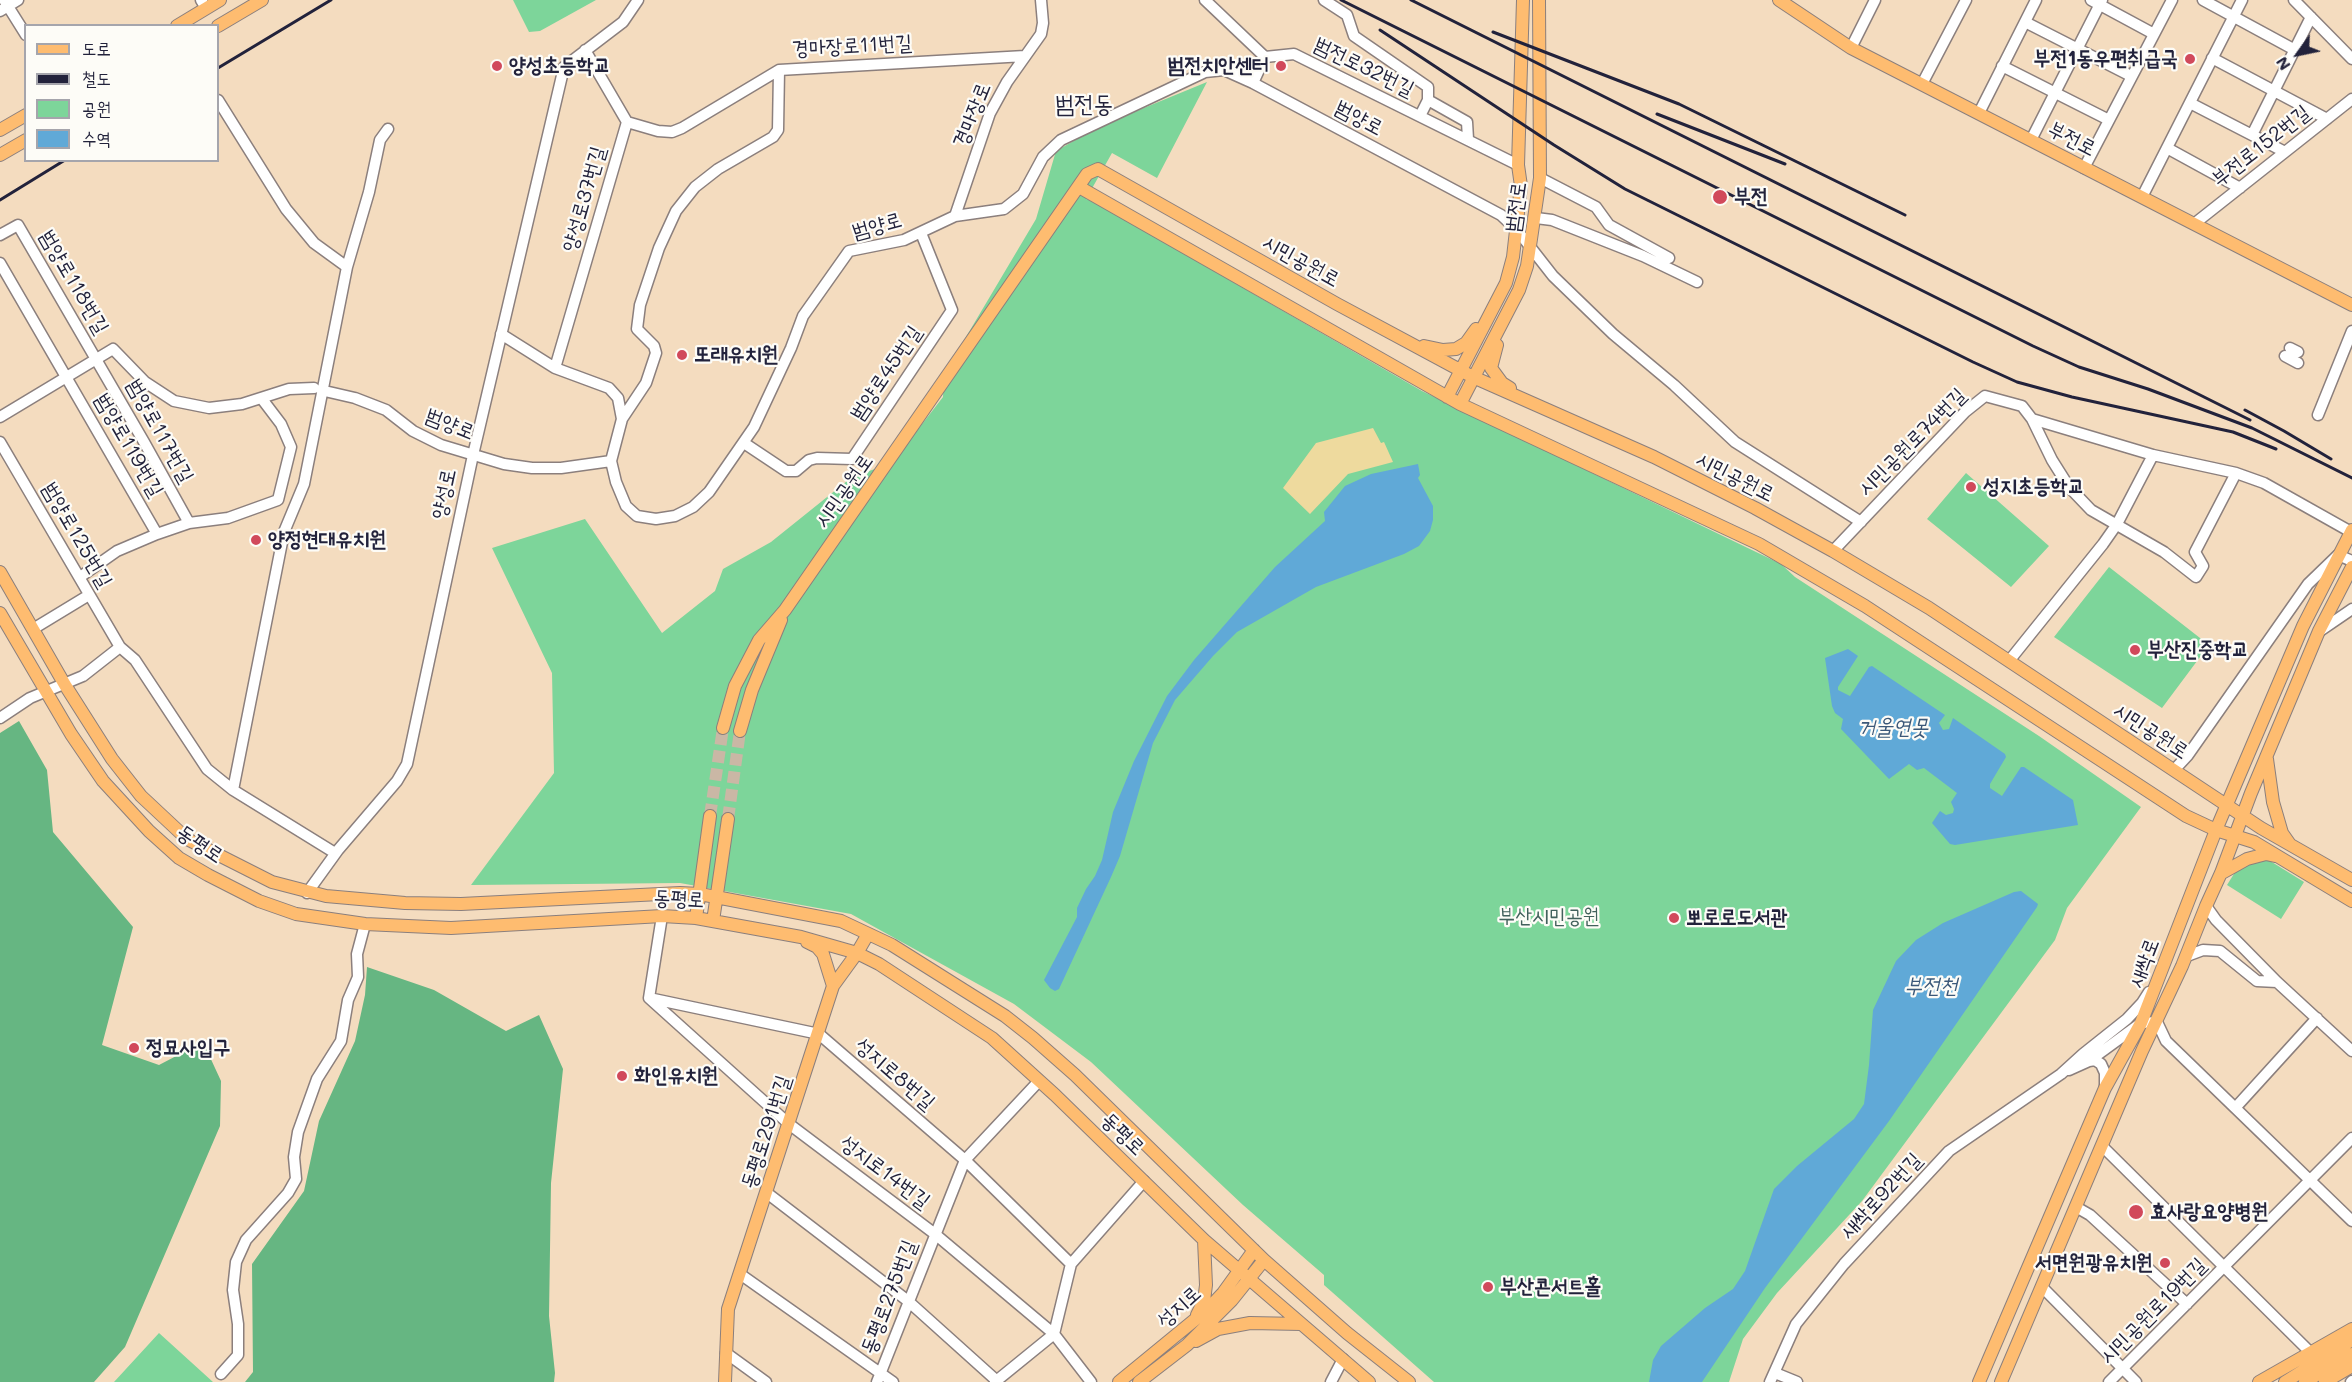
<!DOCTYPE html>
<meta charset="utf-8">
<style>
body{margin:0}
#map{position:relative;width:2352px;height:1382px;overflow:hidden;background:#f4dcbf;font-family:Mali,"Poor Story",sans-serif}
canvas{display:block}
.legend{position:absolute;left:24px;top:24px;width:195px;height:138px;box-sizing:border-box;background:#fdfcf7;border:2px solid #a5a5ac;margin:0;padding:8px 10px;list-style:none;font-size:18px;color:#22223b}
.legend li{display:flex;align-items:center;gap:12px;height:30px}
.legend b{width:30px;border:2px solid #a5a5ac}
.north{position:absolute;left:2268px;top:24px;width:60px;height:60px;-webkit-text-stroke:4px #fdfcf7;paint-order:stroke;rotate:237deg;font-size:16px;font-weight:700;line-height:24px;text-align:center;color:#22223b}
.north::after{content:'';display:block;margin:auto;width:21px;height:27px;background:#22223b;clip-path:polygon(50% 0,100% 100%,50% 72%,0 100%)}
</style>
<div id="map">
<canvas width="2352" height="1382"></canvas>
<ul class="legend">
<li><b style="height:8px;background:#febc70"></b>도로</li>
<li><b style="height:8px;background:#22223b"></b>철도</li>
<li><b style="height:16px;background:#7dd59a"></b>공원</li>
<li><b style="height:16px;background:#60a9d7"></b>수역</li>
</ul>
<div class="north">N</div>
</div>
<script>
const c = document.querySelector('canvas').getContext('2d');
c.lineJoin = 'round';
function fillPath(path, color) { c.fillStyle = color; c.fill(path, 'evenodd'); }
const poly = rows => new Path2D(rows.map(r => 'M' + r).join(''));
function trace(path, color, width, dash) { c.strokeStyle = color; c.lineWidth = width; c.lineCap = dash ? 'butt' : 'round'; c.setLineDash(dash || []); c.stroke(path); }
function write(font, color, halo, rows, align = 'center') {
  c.font = font + ' Mali,"Poor Story",sans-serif'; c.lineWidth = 4.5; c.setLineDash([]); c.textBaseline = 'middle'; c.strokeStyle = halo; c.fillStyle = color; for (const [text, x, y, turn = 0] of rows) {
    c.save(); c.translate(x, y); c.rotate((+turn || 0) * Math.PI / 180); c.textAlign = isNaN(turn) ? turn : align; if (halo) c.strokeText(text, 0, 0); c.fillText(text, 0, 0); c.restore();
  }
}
fillPath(poly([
 [513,0,596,0,540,31,529,32],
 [1207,82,1157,178,1112,153,1086,199,1094,202,1422,391,1781,564,1795,577,2039,736,2141,807,2067,908,2055,940,1862,1201,1777,1293,1743,1339,1729,1382,1434,1382,1324,1285,1324,1275,1243,1205,1091,1062,1014,1004,851,914,680,883,471,885,554,773,552,673,492,548,585,519,662,633,715,591,723,569,771,542,852,477,892,463,943,397,944,374,1036,219,1056,151,1100,126],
 [1966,473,2049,546,2011,587,1927,519],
 [2109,567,2209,645,2162,708,2054,637],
 [2261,858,2267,859,2304,882,2281,919,2227,885,2237,869],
 [159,1333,213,1382,114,1382]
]), '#7dd59a');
fillPath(poly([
 [19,721,47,770,53,832,133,927,102,1045,159,1065,203,1042,221,1081,220,1126,125,1347,94,1382,0,1382,0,733],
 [367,967,434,990,506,1031,539,1015,563,1069,551,1183,549,1316,555,1373,554,1382,245,1382,253,1372,252,1264,304,1191,319,1121,355,1041,365,995]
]), '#66b682');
fillPath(poly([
 [1373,428,1381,443,1384,442,1393,462,1348,474,1310,514,1283,488,1316,443]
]), '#eeda9e');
fillPath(poly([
 [1418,464,1420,475,1418,478,1433,506,1433,520,1430,531,1419,546,1404,554,1316,587,1237,632,1213,656,1175,700,1153,743,1120,856,1111,877,1059,989,1055,991,1050,988,1044,980,1077,917,1077,908,1086,889,1095,876,1102,860,1113,812,1134,761,1167,696,1194,660,1275,567,1325,521,1324,512,1345,486,1371,474],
 [1848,649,1858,656,1838,687,1838,690,1850,696,1869,667,1872,666,1945,715,1939,723,1943,730,1949,729,1953,718,2005,754,2006,757,1990,784,1990,788,2002,796,2021,767,2024,767,2073,800,2078,825,1955,845,1950,844,1932,823,1940,811,1946,815,1953,813,1954,809,1951,802,1957,793,1924,768,1917,770,1909,764,1889,779,1841,729,1843,719,1835,713,1832,706,1825,658],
 [2021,891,2038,904,2037,907,1889,1121,1765,1288,1702,1382,1649,1382,1653,1360,1661,1346,1705,1308,1733,1289,1745,1271,1774,1189,1797,1166,1854,1119,1864,1104,1869,1065,1873,1010,1896,961,1916,940,1943,923,2014,892]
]), '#60a9d7');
trace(poly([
 [710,816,723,728],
 [728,819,740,731]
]), '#cab7a5', 12, [12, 6]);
const minor = poly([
 [4,0,26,35],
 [201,0,206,8],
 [1205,0,1265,57,1294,54,1518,165],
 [1324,0,1347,15,1354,36,1428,87,1428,100],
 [2091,0,2154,34],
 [2203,0,2295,50],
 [2294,0,2352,59],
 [0,11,18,0],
 [2025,22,2131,76],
 [1851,48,1875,0],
 [2212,58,2327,119],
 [2002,66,2109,120],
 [1253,83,1265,57],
 [1922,84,1966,0],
 [218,100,286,209,314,243,347,267,304,484,284,532,233,790],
 [2190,103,2285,152],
 [1979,113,2036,0],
 [1420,116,1428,100,1467,122,1468,139],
 [627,122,658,131,672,132,682,128,779,70,1025,56],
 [2252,135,2311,17],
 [2031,140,2102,0],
 [2167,148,2240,188],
 [2084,168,2172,0],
 [1540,178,1596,207,1609,225,1669,258],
 [2142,197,2242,0],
 [955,216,990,113,1007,82,1041,34,1043,23,1041,0],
 [1536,218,1552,220,1643,256,1697,282],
 [2194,224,2352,99],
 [0,235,18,225,144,442,189,523],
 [0,263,157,534],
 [347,267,369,192,380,140,388,129],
 [501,334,555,368,609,388,618,398,622,419,611,461],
 [2290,348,2298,352],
 [2285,356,2298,363],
 [555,368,627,122,585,50],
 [329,392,355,398,386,410,413,431,441,445,504,464,532,468,561,468,611,461,616,482,626,506,637,516,656,519,675,516,693,507,709,492,754,427,791,348,803,316,849,251,904,240,955,216,1004,209,1023,194,1043,157,1061,140,1205,72,1224,70,1253,83,1501,215,1517,230,1553,276,1613,334,1674,385,1735,442,1861,522],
 [2318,415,2352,331],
 [0,417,113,349,145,382,174,401,209,408,242,404,289,389,314,388],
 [622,419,646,383,656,353,654,346,637,329,640,305,659,248,676,211,695,187,718,169,773,137,778,130,779,70],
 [2032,419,2153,455,2236,473,2264,483,2351,532],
 [0,442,120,647],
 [744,443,786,471,796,471,809,460,817,458,852,459,952,310,921,233],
 [1833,551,1965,412,1985,396,2022,406,2032,419,2052,460,2069,487,2091,510,2164,552,2196,577,2203,566,2195,552,2236,473],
 [80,577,117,551,157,534,189,523,228,518,278,500,291,447,281,424,262,399],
 [33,629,89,595],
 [2320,631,2352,609],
 [2009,661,2103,544,2117,524,2153,455],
 [0,718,30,698,83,676,120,647,135,660,207,769,233,790,335,853],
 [2175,769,2188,755,2308,584,2338,555,2352,561],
 [307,893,338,850,397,781,407,764,473,455,564,67,623,22,638,0],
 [2206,906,2216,920,2277,982,2352,1051],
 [2187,956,2203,950,2220,951,2257,981,2277,982],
 [649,998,789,1124,935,1234,1054,1334,1091,1382],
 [649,998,819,1034,965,1160,1071,1264],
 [649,998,662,916],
 [2089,1061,2095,1060,2101,1064,2105,1073,2105,1088],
 [2069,1070,2089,1061,2141,1023,2157,1022,2166,1041,2352,1221],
 [2236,1107,2317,1018],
 [2102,1146,2310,1352],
 [767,1193,908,1301,997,1381],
 [2076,1207,2090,1215,2187,1304],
 [740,1274,893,1382],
 [2042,1287,2136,1382],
 [726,1353,766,1382],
 [1775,1373,1797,1382],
 [221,1374,238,1355,238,1324,233,1290,236,1262,246,1240,288,1193,296,1179,294,1157,298,1132,317,1079,341,1041,348,1000,358,977,357,954,365,924],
 [877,1382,965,1160,1039,1081],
 [995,1382,1054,1334,1071,1264,1144,1181],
 [1331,1382,1343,1359],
 [1770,1382,1796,1324,1844,1264,1949,1151,2061,1074,2083,1054,2127,1019,2142,1003,2149,992],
 [2109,1382,2352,1138],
 [2351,1382,2352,1381]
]);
const major = poly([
 [1779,0,1851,48,2352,305],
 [177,26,220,0],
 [218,26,262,0],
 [0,130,26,115],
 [0,155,26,140],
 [1079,187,1460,404,1759,544,1865,606,2186,816,2216,830,2254,842,2352,901],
 [1497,345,1491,368,1502,383,1510,388],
 [1424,346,1443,350,1456,349,1466,343,1476,329],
 [1447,397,1506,283,1513,257,1521,186,1518,165,1523,0],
 [1460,404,1519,290,1527,266,1540,178,1539,0],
 [0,572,65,685,112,759,141,796,187,839,272,882,326,896,405,903,461,904,680,893,700,894,841,921,892,945,1005,1016,1033,1038,1075,1075,1264,1260,1347,1333,1409,1382],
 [0,613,71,734,103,781,149,831,179,858,208,875,259,901,296,914,365,924,451,928,662,916,696,918,801,937,857,953,879,964,992,1038,1055,1095,1204,1240,1369,1382],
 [723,728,735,686,759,640,785,610,1087,174,1098,169,1337,304,1473,377,1654,457,1755,508,1833,551,1929,608,2261,828,2352,880],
 [740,731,752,690,781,620],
 [2267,759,2273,802,2282,833,2289,843],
 [2222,873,2247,859,2266,854,2275,856],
 [696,918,710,816],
 [713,921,728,819],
 [807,942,817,947,823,954,833,986],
 [1197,1315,1204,1301,1206,1285,1204,1240],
 [1196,1341,1218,1329,1250,1323,1301,1324],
 [725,1382,728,1309,833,986,857,953,868,934],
 [1119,1382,1208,1309,1223,1293,1254,1250],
 [1139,1382,1187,1345,1232,1300,1264,1260],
 [1979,1382,2105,1088,2141,1023,2216,830,2303,626,2352,530],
 [2001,1382,2142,1051,2182,966,2206,906,2221,873,2251,793,2319,631,2352,567],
 [2259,1382,2352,1329],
 [2285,1382,2352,1340],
 [2305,1382,2352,1354],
 [2325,1382,2352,1366]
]);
trace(minor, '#8b7f7d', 13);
trace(major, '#8b7f7d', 14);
trace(minor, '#fff', 10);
trace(major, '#febc70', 12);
trace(poly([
 [1341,0,2033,346,2079,367,2148,389,2252,428,2352,478],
 [1411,0,2250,420],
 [1380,30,1554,145,1625,189,1973,362,2017,382,2072,397,2233,432,2276,449],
 [1493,32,1679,104,1905,215],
 [218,68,331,0],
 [1657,114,1785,164],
 [0,200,65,160],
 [2245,410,2284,431,2331,459]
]), '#22223b', 3);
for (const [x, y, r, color] of [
 [2190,59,6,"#d1495b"],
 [497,66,6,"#d1495b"],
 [1281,66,6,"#d1495b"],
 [1720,197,8,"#d1495b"],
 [682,355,6,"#d1495b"],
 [1971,487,6,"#d1495b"],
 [256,540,6,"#d1495b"],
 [2135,650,6,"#d1495b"],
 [1674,918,6,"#d1495b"],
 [134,1048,6,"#d1495b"],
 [622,1076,6,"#d1495b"],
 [2136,1212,8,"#d1495b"],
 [2165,1263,6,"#d1495b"],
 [1488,1287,6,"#d1495b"]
]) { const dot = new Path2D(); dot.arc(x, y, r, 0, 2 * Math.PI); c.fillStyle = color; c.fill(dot); trace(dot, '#fdfcf7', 2); }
write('21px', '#22223b', '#fdfcf7', [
 ["경마장로11번길",852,46,-3],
 ["범전로32번길",1364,67,26],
 ["경마장로",972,115,-68],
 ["범양로",1359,118,28],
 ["부전로",2072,139,27],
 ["부전로152번길",2261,146,-38],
 ["양성로37번길",584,199,-74],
 ["범전로",1516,207,-82],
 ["범양로",877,226,-15],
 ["시민공원로",1301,261,29],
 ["범양로118번길",74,282,60],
 ["범양로45번길",886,373,-56],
 ["범양로",450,424,22],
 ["범양로117번길",160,431,61],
 ["시민공원로74번길",1912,442,-45],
 ["범양로119번길",129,445,60],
 ["시민공원로",1735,477,27],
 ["시민공원로",844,491,-55],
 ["양성로",444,494,-78],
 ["범양로125번길",77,535,60],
 ["시민공원로",2151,731,33],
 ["동평로",200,844,34],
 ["동평로",679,899,3],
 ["새싹로",2144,963,-69],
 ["성지로8번길",895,1074,41],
 ["동평로291번길",766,1132,-72],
 ["동평로",1123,1134,44],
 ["성지로14번길",885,1172,37],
 ["새싹로92번길",1881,1196,-47],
 ["동평로275번길",889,1297,-69],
 ["성지로",1179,1307,-42],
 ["시민공원로19번길",2153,1311,-45]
]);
write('bold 21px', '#22223b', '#fdfcf7', [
 ["부전1동우편취급국",2178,59,"right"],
 ["양성초등학교",509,66],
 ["범전치안센터",1269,66,"right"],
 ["부전",1734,197],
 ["또래유치원",694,355],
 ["성지초등학교",1983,487],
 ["양정현대유치원",268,540],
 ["부산진중학교",2147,650],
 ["뽀로로도서관",1686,918],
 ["정묘사입구",146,1048],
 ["화인유치원",634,1076],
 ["효사랑요양병원",2150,1212],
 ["서면원광유치원",2153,1263,"right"],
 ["부산콘서트홀",1500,1287]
], 'left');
write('21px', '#42615c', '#fdfcf7', [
 ["부산시민공원",1549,917]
]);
write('italic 22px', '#3b5879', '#fdfcf7', [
 ["거울연못",1893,727],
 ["부전천",1931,986]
]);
write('24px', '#22223b', '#fdfcf7', [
 ["범전동",1084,105]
]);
</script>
